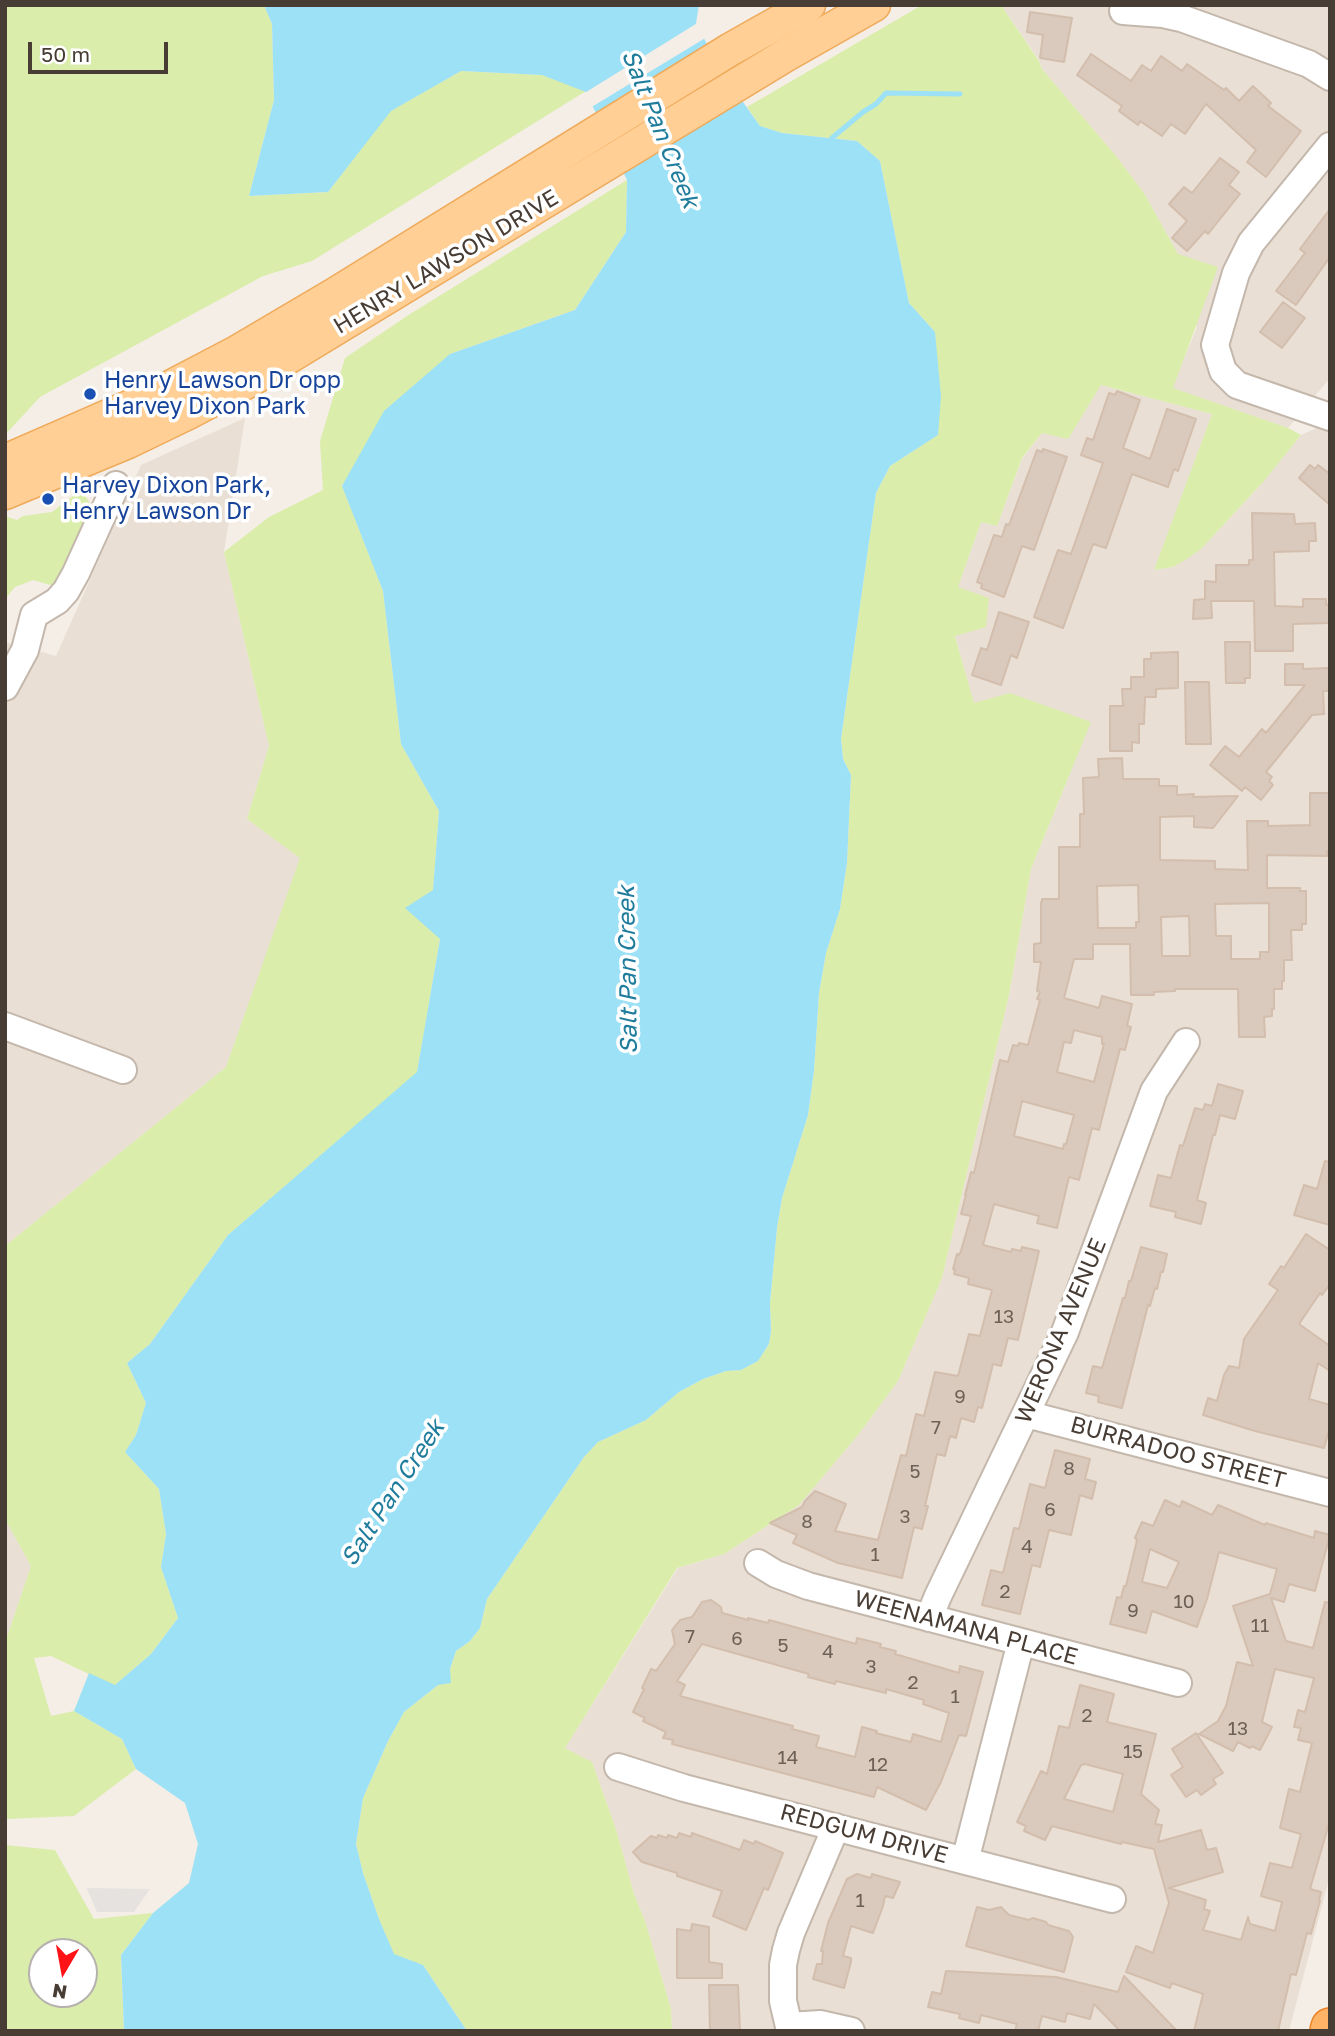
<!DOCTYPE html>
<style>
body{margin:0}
#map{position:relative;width:1335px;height:2036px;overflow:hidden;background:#f5eee6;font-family:"Golos Text",sans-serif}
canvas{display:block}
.frame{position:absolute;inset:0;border:7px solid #483d35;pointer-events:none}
.north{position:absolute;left:28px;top:1938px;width:70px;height:70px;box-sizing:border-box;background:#fff;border:2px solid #b6b1ae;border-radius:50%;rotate:190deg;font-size:19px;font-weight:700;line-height:28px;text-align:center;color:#483d35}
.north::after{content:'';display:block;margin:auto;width:24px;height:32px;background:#ff1317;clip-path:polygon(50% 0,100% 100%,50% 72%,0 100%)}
.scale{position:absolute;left:28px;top:42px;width:140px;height:32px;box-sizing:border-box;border:4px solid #483d35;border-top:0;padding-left:9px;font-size:21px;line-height:24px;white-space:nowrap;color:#483d35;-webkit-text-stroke:5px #fff;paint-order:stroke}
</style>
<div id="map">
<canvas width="1335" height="2036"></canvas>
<div class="frame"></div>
<div class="north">N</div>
<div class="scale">50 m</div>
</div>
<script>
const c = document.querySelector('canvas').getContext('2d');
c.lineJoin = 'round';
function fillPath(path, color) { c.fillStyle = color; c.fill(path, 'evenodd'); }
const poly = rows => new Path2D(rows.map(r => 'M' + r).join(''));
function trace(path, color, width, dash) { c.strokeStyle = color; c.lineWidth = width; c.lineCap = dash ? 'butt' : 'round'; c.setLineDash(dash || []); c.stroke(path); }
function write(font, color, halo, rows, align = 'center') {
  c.font = font + ' "Golos Text",sans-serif'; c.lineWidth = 7; c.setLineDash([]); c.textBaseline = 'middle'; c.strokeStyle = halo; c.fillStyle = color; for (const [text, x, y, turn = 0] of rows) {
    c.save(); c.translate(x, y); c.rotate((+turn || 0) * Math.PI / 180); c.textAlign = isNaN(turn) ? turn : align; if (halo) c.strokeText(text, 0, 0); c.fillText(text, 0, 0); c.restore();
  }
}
fillPath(poly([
 [1001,5,1076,5,1087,7,1088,5,1330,5,1330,378,1288,428,1172,388,1197,327,1178,254,1144,193,1116,156,1042,69,1039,60],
 [1101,385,1212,414,1155,570,1173,567,1202,548,1256,490,1301,435,1330,422,1330,1875,1289,2031,672,2031,671,2009,645,1921,634,1894,616,1829,592,1762,565,1748,678,1568,724,1554,799,1505,858,1435,898,1381,942,1278,1009,995,1031,869,1070,774,974,704,955,635,958,587,981,522,997,526,1022,459,1042,433,1068,438],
 [245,418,224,552,269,746,247,819,301,858,226,1067,5,1246,5,642,56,656,141,465],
 [5,1519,31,1566,5,1643]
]), '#e9dfd4');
fillPath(poly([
 [5,5,264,5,272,24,274,100,249,196,328,192,390,111,461,71,542,75,586,91,312,261,263,276,40,397,5,435],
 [922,5,1001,5,1039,61,1042,69,1116,156,1144,193,1178,254,1218,267,1173,388,1288,428,1301,435,1264,481,1202,548,1187,559,1173,567,1154,570,1212,414,1101,385,1068,439,1042,433,1022,458,997,526,981,522,958,587,989,598,986,627,955,636,974,703,1010,693,1091,722,1031,869,1009,995,942,1278,898,1381,858,1435,799,1505,724,1554,677,1568,565,1748,592,1762,616,1829,634,1894,645,1921,671,2009,672,2031,467,2031,423,1965,394,1955,379,1919,363,1873,356,1844,363,1798,388,1741,404,1712,438,1685,450,1669,456,1651,470,1641,480,1628,487,1599,584,1457,598,1442,646,1420,679,1392,703,1379,726,1371,741,1370,758,1361,769,1344,771,1331,770,1303,777,1228,782,1198,808,1115,814,1071,819,993,826,953,840,909,847,863,851,775,843,759,841,739,876,493,890,466,938,435,935,332,909,303,880,161,857,141,782,133,760,126,747,107],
 [627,180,626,232,575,310,450,354,342,485,383,591,401,744,439,811,433,891,440,939,417,1073,228,1235,150,1344,127,1363,146,1403,136,1435,125,1452,159,1489,166,1534,161,1567,178,1618,151,1654,114,1686,51,1656,34,1658,51,1716,74,1711,122,1739,136,1769,74,1816,7,1819,5,1816,5,1643,31,1566,5,1519,5,1246,226,1067,300,858,247,819,269,746,224,552,269,517,323,490,320,441,345,358,410,314],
 [81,490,92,506,65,571,54,586,33,580,15,587,5,599,5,516,17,520,23,516,52,512],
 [5,1845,55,1850,94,1919,153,1913,121,1955,124,2031,5,2031],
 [42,1952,84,1952,84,1994,42,1994]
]), '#daedab');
fillPath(poly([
 [87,1889,87,1888,150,1889,134,1912,97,1912]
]), '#e5e2df');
fillPath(poly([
 [264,5,699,5,696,23,721,71,760,126,782,133,857,141,880,161,909,303,935,332,941,396,938,435,890,466,876,493,841,739,843,759,851,775,847,863,840,909,826,953,819,993,814,1071,808,1115,782,1198,777,1228,770,1303,771,1331,769,1344,758,1361,741,1370,726,1371,703,1379,679,1392,646,1420,598,1442,584,1457,487,1599,480,1628,470,1641,456,1651,450,1669,451,1683,438,1685,404,1712,388,1741,363,1798,356,1844,363,1873,379,1919,394,1954,423,1965,467,2031,124,2031,121,1955,153,1913,189,1883,198,1844,185,1803,136,1769,122,1739,74,1711,89,1673,115,1685,151,1654,178,1618,161,1567,166,1534,159,1489,125,1452,136,1435,146,1403,127,1363,150,1344,228,1235,417,1072,440,939,405,908,433,890,439,811,401,744,383,591,342,486,384,411,450,354,575,310,626,232,627,180,586,92,542,75,461,71,391,111,328,192,249,196,274,100,272,24]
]), '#9de1f7');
fillPath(poly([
 [699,22,707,37,590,108,583,94]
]), '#f5eee6');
trace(poly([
 [832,138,863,112,876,104,886,93,960,94]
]), '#9de1f7', 5);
const building = poly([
 [1030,12,1072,18,1064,62,1040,58,1043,35,1027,32,1030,12],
 [1091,54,1131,81,1142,65,1151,71,1161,56,1182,71,1187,64,1224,90,1226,88,1239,101,1253,86,1271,103,1268,106,1301,131,1266,177,1247,162,1256,150,1206,104,1185,134,1171,124,1162,136,1140,121,1138,125,1119,111,1122,106,1077,75,1091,54],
 [1220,158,1239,172,1229,185,1240,194,1208,234,1205,231,1187,251,1172,238,1187,221,1169,204,1184,187,1192,193,1220,158],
 [1330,209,1330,257,1296,305,1276,291,1305,253,1300,249,1330,209],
 [1283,302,1305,318,1282,348,1260,332,1283,302],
 [1117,391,1140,400,1123,448,1150,459,1167,409,1196,419,1178,471,1174,469,1168,487,1132,474,1106,548,1093,544,1063,628,1034,617,1058,550,1071,554,1103,463,1081,455,1087,438,1093,440,1109,393,1115,395,1117,391],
 [1043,449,1067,457,1034,550,1022,546,1004,597,981,588,982,584,977,582,994,535,1002,537,1006,524,1009,525,1037,450,1042,452,1043,449],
 [1310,465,1315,469,1318,465,1330,474,1330,505,1299,478,1310,465],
 [1252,513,1294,514,1295,524,1315,523,1316,541,1309,541,1309,551,1274,552,1275,606,1303,607,1303,599,1326,599,1326,605,1330,604,1330,623,1293,624,1293,651,1255,651,1254,601,1211,601,1212,618,1193,619,1194,600,1205,599,1205,581,1216,582,1216,565,1249,565,1249,560,1253,560,1252,513],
 [999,612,1029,622,1017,658,1011,655,1001,685,972,675,981,648,987,650,999,612],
 [1225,642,1250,642,1250,678,1245,678,1245,683,1226,683,1225,642],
 [1178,652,1178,688,1156,689,1156,697,1145,697,1144,724,1139,724,1139,743,1132,742,1132,751,1110,751,1110,706,1123,706,1122,689,1131,689,1131,677,1144,677,1144,659,1151,659,1151,653,1178,652],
 [1285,664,1303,664,1303,669,1330,668,1330,691,1323,691,1324,714,1312,715,1266,772,1272,777,1269,781,1273,785,1261,800,1245,787,1242,791,1210,765,1225,746,1239,757,1262,729,1266,733,1305,685,1285,685,1285,664],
 [1185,682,1209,682,1211,744,1186,744,1185,682],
 [1122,758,1123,779,1159,779,1159,786,1177,786,1177,795,1194,794,1193,797,1238,796,1213,828,1194,827,1194,816,1160,817,1160,860,1215,861,1215,869,1248,870,1247,821,1268,821,1268,826,1310,825,1310,793,1330,793,1329,851,1327,851,1327,856,1267,855,1267,888,1300,888,1300,891,1306,891,1306,924,1302,924,1302,930,1291,930,1292,960,1284,960,1284,981,1282,981,1282,989,1274,989,1274,1009,1272,1009,1272,1016,1264,1017,1265,1037,1239,1037,1238,989,1175,989,1175,991,1154,992,1154,995,1131,995,1130,944,1093,944,1093,959,1074,959,1064,998,1099,1008,1102,996,1132,1004,1127,1026,1131,1027,1125,1050,1120,1049,1099,1130,1092,1128,1079,1180,1069,1177,1057,1228,1037,1223,1039,1216,994,1204,983,1245,1011,1252,1012,1249,1021,1251,1022,1247,1039,1251,1018,1340,1008,1338,1001,1366,993,1364,982,1408,978,1407,974,1422,961,1418,956,1438,950,1436,945,1456,937,1454,925,1506,928,1506,922,1529,914,1527,902,1578,838,1563,793,1543,797,1535,770,1523,802,1507,805,1501,815,1491,846,1504,835,1531,878,1540,901,1455,906,1456,916,1414,924,1416,935,1372,958,1376,969,1334,980,1336,992,1290,968,1284,969,1278,954,1274,955,1270,953,1269,957,1254,959,1255,961,1251,971,1216,961,1214,966,1195,965,1195,971,1172,974,1173,1000,1060,1008,1062,1013,1045,1018,1046,1019,1043,1028,1045,1040,1000,1037,999,1040,992,1037,991,1041,962,1034,962,1034,944,1041,943,1041,902,1042,902,1042,899,1059,899,1059,847,1080,847,1080,814,1084,814,1083,778,1099,777,1098,759,1122,758],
 [1138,885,1139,922,1136,922,1136,928,1098,928,1097,886,1138,885],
 [1269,903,1269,952,1260,952,1260,959,1231,959,1231,936,1216,936,1215,904,1269,903],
 [1189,916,1190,956,1162,956,1161,917,1189,916],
 [1074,1030,1102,1037,1102,1044,1104,1044,1094,1082,1057,1072,1064,1042,1071,1043,1074,1030],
 [1022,1101,1074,1115,1066,1144,1064,1144,1063,1149,1014,1136,1022,1101],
 [1218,1084,1243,1091,1235,1119,1220,1115,1215,1135,1213,1135,1197,1200,1206,1203,1201,1224,1175,1217,1176,1212,1150,1206,1158,1175,1171,1178,1180,1145,1183,1146,1195,1108,1203,1110,1205,1104,1212,1106,1218,1084],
 [1325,1161,1330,1162,1330,1225,1294,1215,1304,1185,1317,1189,1325,1161],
 [1306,1234,1330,1250,1330,1284,1322,1295,1320,1293,1299,1324,1330,1346,1330,1371,1318,1363,1309,1399,1330,1405,1330,1427,1324,1448,1255,1431,1203,1415,1208,1398,1217,1401,1224,1375,1229,1366,1239,1368,1244,1339,1278,1290,1269,1284,1281,1266,1284,1268,1306,1234],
 [1141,1247,1167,1254,1163,1272,1161,1272,1157,1289,1155,1288,1150,1306,1148,1305,1122,1408,1098,1402,1099,1396,1086,1393,1093,1366,1102,1368,1123,1298,1125,1298,1129,1281,1131,1281,1141,1247],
 [1055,1450,1090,1459,1085,1479,1096,1482,1092,1499,1080,1495,1071,1535,1049,1530,1040,1567,1032,1565,1020,1614,982,1605,991,1570,1003,1573,1014,1528,1019,1529,1030,1484,1045,1488,1055,1450],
 [1165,1500,1180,1507,1182,1501,1212,1515,1218,1505,1265,1525,1266,1523,1314,1538,1315,1531,1330,1535,1315,1591,1289,1584,1284,1602,1271,1598,1286,1641,1313,1648,1325,1602,1330,1603,1330,1820,1310,1889,1321,1892,1319,1901,1320,1901,1311,1934,1307,1933,1296,1975,1291,1974,1278,2031,1194,2031,1203,1994,1172,1983,1170,1988,1126,1972,1136,1946,1153,1953,1169,1903,1154,1849,1122,1842,1121,1844,1052,1826,1045,1840,1024,1831,1026,1826,1017,1822,1041,1771,1047,1774,1059,1726,1069,1728,1080,1685,1114,1694,1107,1722,1156,1734,1141,1794,1159,1810,1155,1824,1162,1825,1158,1842,1201,1830,1207,1850,1216,1848,1223,1872,1169,1888,1206,1900,1204,1909,1210,1911,1203,1930,1241,1940,1248,1917,1250,1924,1275,1931,1282,1902,1261,1896,1270,1863,1292,1868,1301,1834,1280,1828,1289,1789,1300,1792,1312,1743,1298,1740,1301,1728,1294,1727,1298,1710,1305,1712,1314,1678,1275,1669,1262,1722,1272,1727,1260,1750,1252,1746,1250,1748,1238,1742,1233,1751,1199,1734,1218,1721,1226,1706,1237,1662,1253,1666,1233,1606,1270,1594,1277,1569,1219,1552,1207,1599,1197,1627,1152,1611,1146,1633,1110,1624,1117,1597,1121,1598,1124,1586,1126,1586,1137,1540,1135,1538,1142,1522,1153,1526,1165,1500],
 [1150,1549,1179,1562,1167,1588,1142,1582,1150,1549],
 [1085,1764,1123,1774,1113,1812,1064,1799,1081,1765,1085,1764],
 [711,1600,721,1607,722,1613,748,1620,748,1618,768,1623,769,1620,856,1644,857,1638,881,1644,880,1647,896,1651,895,1654,959,1673,960,1666,983,1672,966,1736,959,1735,941,1782,926,1810,877,1787,874,1797,672,1744,673,1740,663,1738,666,1732,643,1721,645,1718,633,1712,644,1689,642,1688,651,1669,656,1671,675,1644,672,1630,680,1620,692,1617,702,1602,711,1600],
 [702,1644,809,1674,808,1677,835,1684,836,1681,886,1693,886,1689,924,1700,923,1704,949,1713,941,1742,913,1734,911,1742,876,1733,877,1731,862,1727,855,1757,816,1747,819,1736,792,1729,793,1726,680,1696,685,1685,677,1681,702,1644],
 [1196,1733,1223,1773,1213,1779,1216,1784,1201,1795,1197,1790,1186,1797,1171,1775,1183,1767,1172,1749,1196,1733],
 [679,1833,691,1837,692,1833,740,1850,744,1840,754,1844,755,1841,783,1853,768,1890,764,1888,746,1930,713,1916,722,1891,677,1876,677,1873,642,1862,633,1852,651,1836,657,1838,658,1835,667,1838,668,1835,677,1838,679,1833],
 [857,1874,871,1878,872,1874,900,1882,893,1898,885,1896,883,1906,873,1933,851,1926,843,1956,851,1958,851,1962,844,1988,813,1979,817,1964,822,1964,823,1951,821,1951,828,1923,847,1879,857,1874],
 [977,1907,989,1910,1001,1907,1009,1915,1029,1920,1033,1918,1046,1922,1048,1925,1069,1931,1073,1937,1064,1972,966,1946,977,1907],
 [692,1924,709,1927,709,1962,722,1964,722,1978,677,1978,677,1929,691,1931,692,1924],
 [946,1971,1056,1977,1118,1992,1124,1976,1177,2031,1120,2031,1094,2004,1090,2019,1067,2013,1065,2022,1042,2016,1038,2031,1015,2031,1017,2024,981,2015,979,2023,959,2018,960,2014,928,2007,932,1992,941,1994,946,1971],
 [709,1985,738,1985,740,2031,710,2031,709,1985]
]);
fillPath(building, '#dacabd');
trace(building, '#d3bead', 2);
const minor = poly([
 [1123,11,1163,14,1181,18,1309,64,1330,77],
 [1330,146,1251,243,1236,273,1215,345,1223,371,1237,385,1330,417],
 [5,687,25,650,34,615,57,601,66,591,76,573,116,485],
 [5,1026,123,1070],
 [1026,1414,1330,1493],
 [758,1563,776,1574,808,1586,1178,1683],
 [929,1618,938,1596,1065,1332,1154,1091,1186,1042],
 [618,1767,684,1788,1112,1899],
 [965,1861,1021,1642],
 [789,2026,820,2024,851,2031],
 [790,2031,783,2001,783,1965,786,1950,791,1933,836,1827]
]);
const major = poly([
 [5,461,147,399,235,353,335,294,731,49,809,5],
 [5,493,128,442,188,413,251,380,786,55,874,5]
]);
const highway = poly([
 [1329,2031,1330,2027]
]);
trace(minor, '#c4b7ab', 30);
trace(major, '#efaa5a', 35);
trace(highway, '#ec8429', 40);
trace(minor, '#fff', 26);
trace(major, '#ffcf95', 32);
trace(highway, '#ffb367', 37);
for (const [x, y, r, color] of [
 [90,394,7,"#1a4fb4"],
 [48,499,7,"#1a4fb4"]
]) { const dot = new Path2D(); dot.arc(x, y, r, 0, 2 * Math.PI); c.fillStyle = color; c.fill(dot); trace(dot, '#fff', 2.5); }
write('19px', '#6c6057', null, [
 ["13",1004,1317],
 ["9",960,1397],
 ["7",936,1428],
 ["8",1069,1469],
 ["5",915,1472],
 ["6",1050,1510],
 ["3",905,1517],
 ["8",807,1522],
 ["4",1027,1547],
 ["1",875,1555],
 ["2",1005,1592],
 ["10",1184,1602],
 ["9",1133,1611],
 ["11",1260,1626],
 ["7",690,1637],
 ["6",737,1639],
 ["5",783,1646],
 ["4",828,1652],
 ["3",871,1667],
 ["2",913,1683],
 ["1",955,1697],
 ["2",1087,1716],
 ["13",1238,1729],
 ["15",1133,1752],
 ["14",788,1758],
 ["12",878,1765],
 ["1",860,1901]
]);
write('23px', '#483d35', '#fff', [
 ["HENRY LAWSON DRIVE",446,262,-31],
 ["WERONA AVENUE",1061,1331,-67],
 ["BURRADOO STREET",1178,1453,15],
 ["WEENAMANA PLACE",966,1628,15],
 ["REDGUM DRIVE",864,1834,15]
]);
write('23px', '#164399', '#fff', [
 ["Henry Lawson Dr opp",104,381],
 ["Harvey Dixon Park",104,407],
 ["Harvey Dixon Park,",62,486],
 ["Henry Lawson Dr",62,512]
], 'left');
write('italic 24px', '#1f7c9c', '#fff', [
 ["Salt Pan Creek",660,129,68],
 ["Salt Pan Creek",628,970,-91],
 ["Salt Pan Creek",393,1493,-57]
]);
</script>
